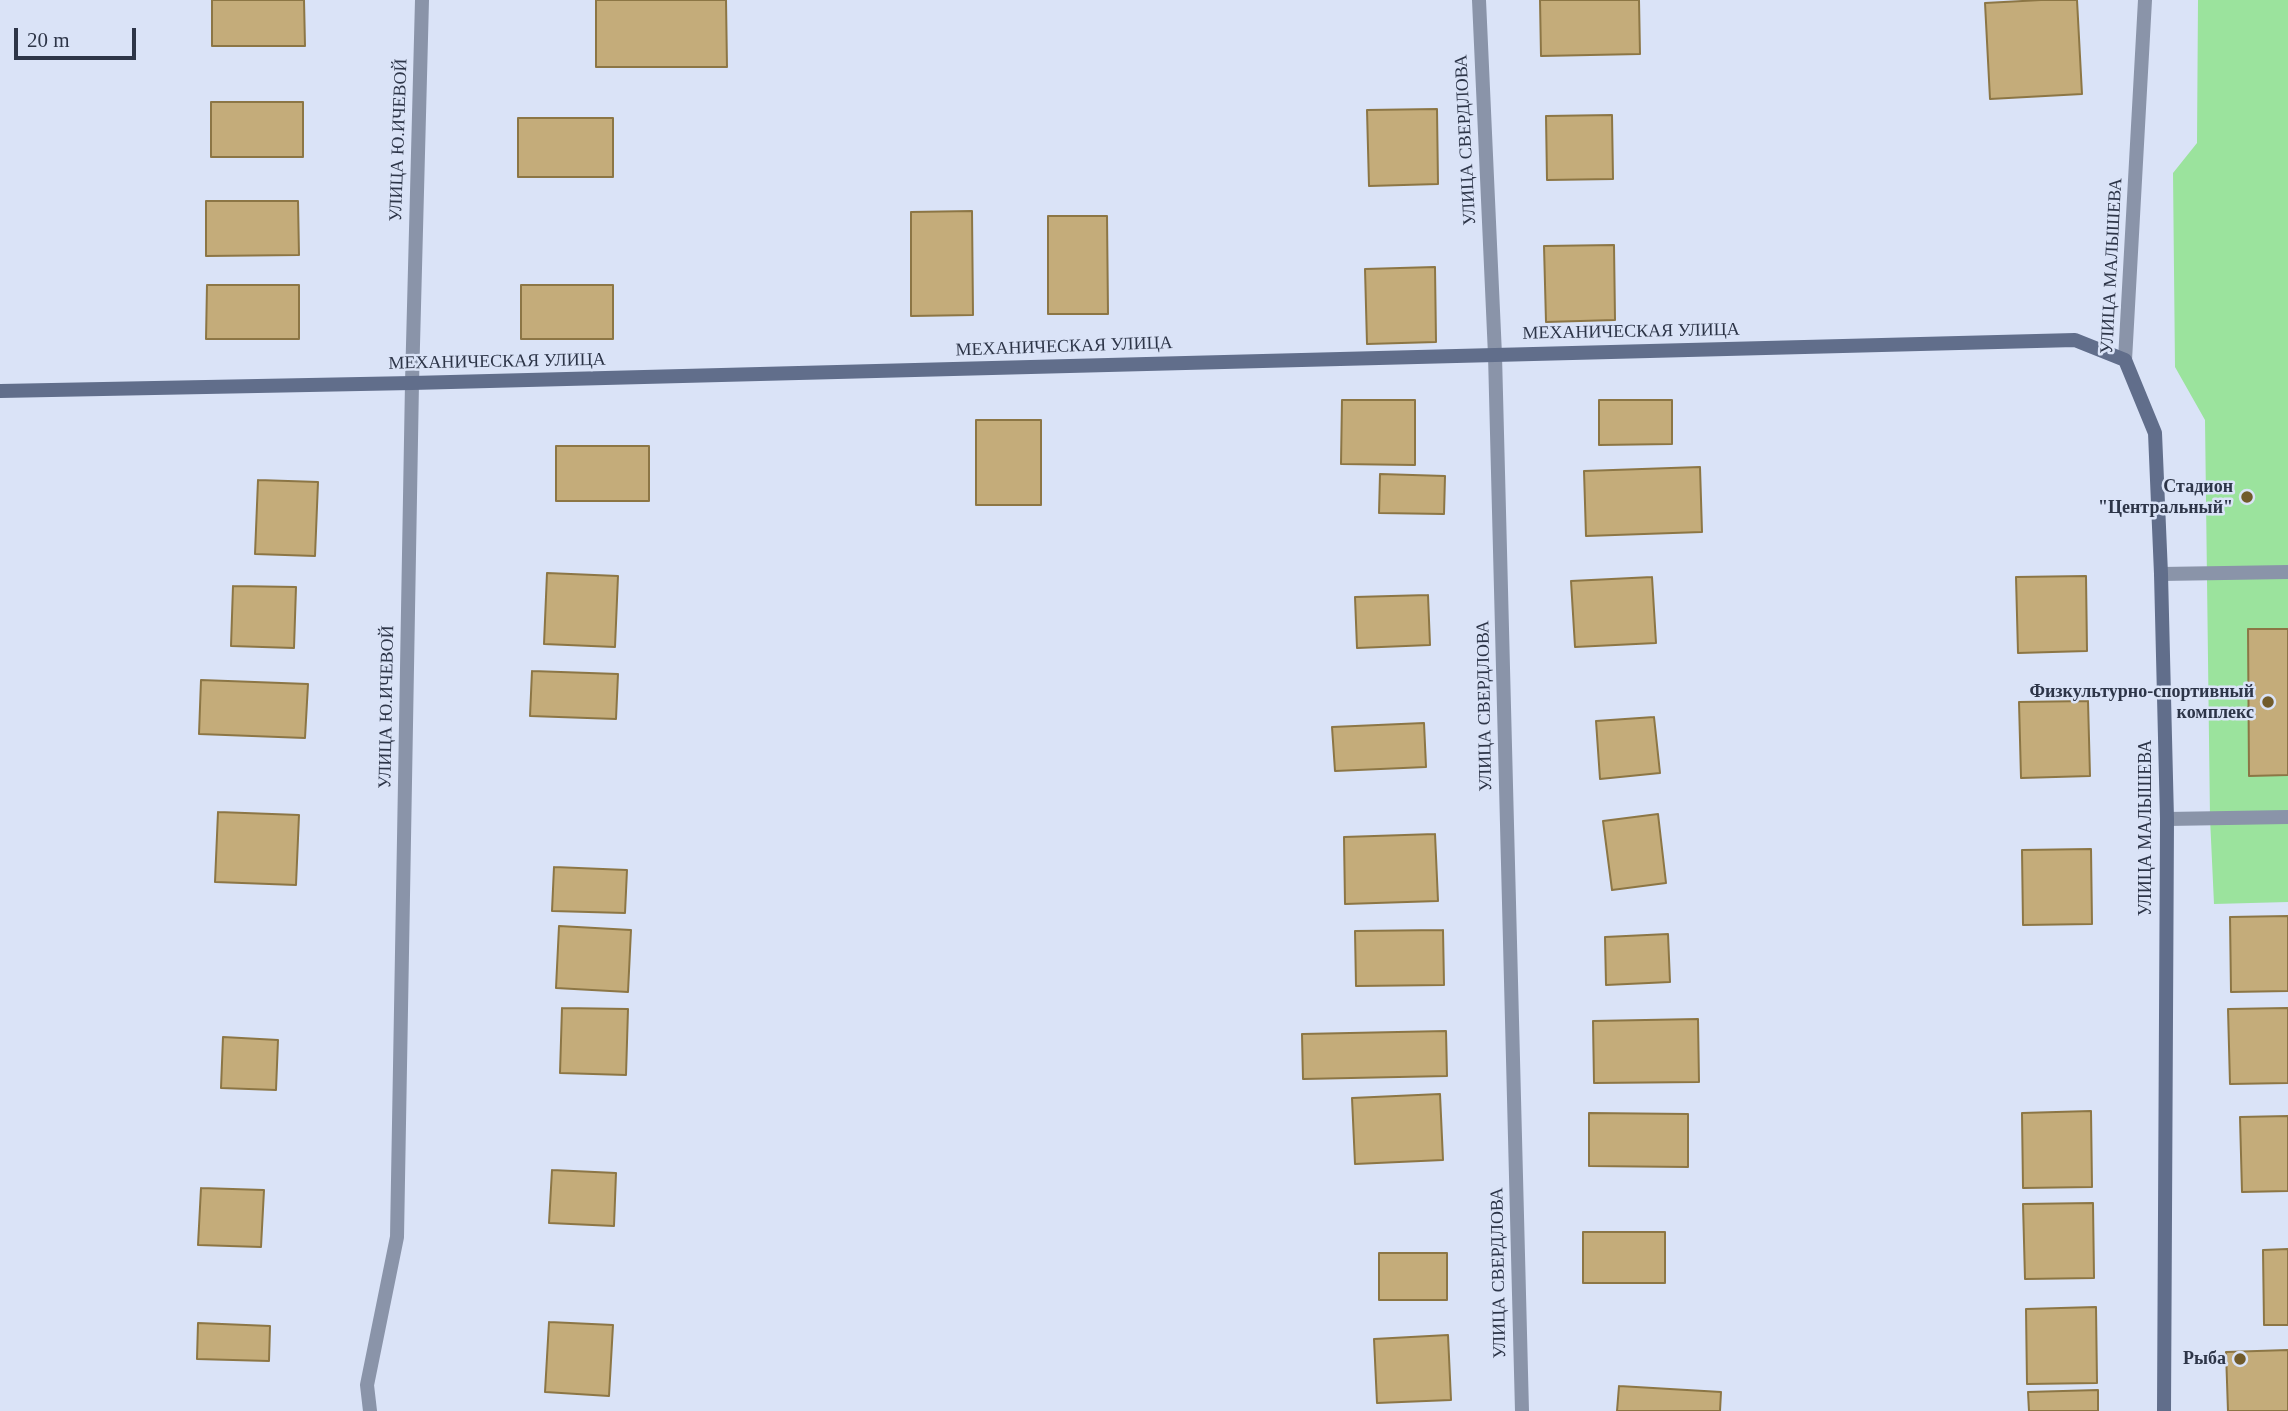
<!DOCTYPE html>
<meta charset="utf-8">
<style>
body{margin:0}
#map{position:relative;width:2288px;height:1411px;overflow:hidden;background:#dae3f7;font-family:"Times New Roman",serif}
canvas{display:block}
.scale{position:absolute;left:14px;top:28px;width:122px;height:32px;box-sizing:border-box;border:4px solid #2d3548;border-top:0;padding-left:9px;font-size:21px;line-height:24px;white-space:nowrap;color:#2d3548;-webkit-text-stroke:5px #dae3f7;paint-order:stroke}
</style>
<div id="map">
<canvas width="2288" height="1411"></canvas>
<div class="scale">20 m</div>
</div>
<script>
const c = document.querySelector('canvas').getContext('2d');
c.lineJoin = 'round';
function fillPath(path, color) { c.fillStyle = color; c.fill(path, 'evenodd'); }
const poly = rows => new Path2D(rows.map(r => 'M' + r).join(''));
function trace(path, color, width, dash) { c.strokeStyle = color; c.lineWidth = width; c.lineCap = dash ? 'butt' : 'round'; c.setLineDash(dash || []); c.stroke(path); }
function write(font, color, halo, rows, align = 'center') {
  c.font = font + ' "Times New Roman",serif'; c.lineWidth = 5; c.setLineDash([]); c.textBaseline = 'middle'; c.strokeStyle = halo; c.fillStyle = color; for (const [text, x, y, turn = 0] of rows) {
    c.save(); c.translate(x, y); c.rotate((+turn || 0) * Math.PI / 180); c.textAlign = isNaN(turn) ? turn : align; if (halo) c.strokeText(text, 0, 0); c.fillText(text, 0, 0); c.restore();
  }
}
fillPath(poly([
 [2198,0,2288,0,2288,902,2214,904,2210,818,2205,420,2175,367,2173,173,2197,143]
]), '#9be39d');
const building = poly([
 [212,0,304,0,305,46,212,46,212,0],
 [596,0,726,0,727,67,596,67,596,0],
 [1540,0,1639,0,1640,54,1541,56,1540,0],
 [2041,0,2077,0,2082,94,1990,99,1985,3,2041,0],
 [211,102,303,102,303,157,211,157,211,102],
 [1437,109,1438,184,1369,186,1367,110,1437,109],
 [1612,115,1613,179,1547,180,1546,116,1612,115],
 [518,118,613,118,613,177,518,177,518,118],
 [206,201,298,201,299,255,206,256,206,201],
 [972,211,973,315,911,316,911,212,972,211],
 [1048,216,1107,216,1108,314,1048,314,1048,216],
 [1614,245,1615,320,1546,322,1544,246,1614,245],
 [1435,267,1436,342,1367,344,1365,269,1435,267],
 [207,285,299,285,299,339,206,339,207,285],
 [521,285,613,285,613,339,521,339,521,285],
 [1342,400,1415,400,1415,465,1341,464,1342,400],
 [1599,400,1672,400,1672,444,1599,445,1599,400],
 [976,420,1041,420,1041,505,976,505,976,420],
 [556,446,649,446,649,501,556,501,556,446],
 [1700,467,1702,532,1586,536,1584,471,1700,467],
 [1380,474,1445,476,1444,514,1379,513,1380,474],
 [258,480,318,482,315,556,255,554,258,480],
 [547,573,618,576,615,647,544,644,547,573],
 [2086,576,2087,651,2018,653,2016,577,2086,576],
 [1652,577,1656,643,1575,647,1571,581,1652,577],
 [233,586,296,587,294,648,231,646,233,586],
 [1428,595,1430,645,1357,648,1355,597,1428,595],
 [2248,629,2288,629,2288,775,2249,776,2248,629],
 [532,671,618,674,616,719,530,716,532,671],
 [201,680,308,684,305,738,199,734,201,680],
 [2088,701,2090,776,2021,778,2019,702,2088,701],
 [1654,717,1660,773,1600,779,1596,721,1654,717],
 [1424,723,1426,767,1335,771,1332,727,1424,723],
 [218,812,299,815,296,885,215,882,218,812],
 [1658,814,1666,883,1612,890,1603,821,1658,814],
 [1435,834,1438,901,1345,904,1344,837,1435,834],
 [2091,849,2092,924,2023,925,2022,850,2091,849],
 [554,867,627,870,625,913,552,911,554,867],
 [2288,916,2288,991,2231,992,2230,917,2288,916],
 [559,926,631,930,628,992,556,988,559,926],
 [1443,930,1444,985,1356,986,1355,931,1443,930],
 [1668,934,1670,982,1606,985,1605,937,1668,934],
 [562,1008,628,1009,626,1075,560,1073,562,1008],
 [2288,1008,2288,1083,2230,1084,2228,1009,2288,1008],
 [1698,1019,1699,1082,1594,1083,1593,1021,1698,1019],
 [1446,1031,1447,1076,1303,1079,1302,1034,1446,1031],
 [223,1037,278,1040,276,1090,221,1088,223,1037],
 [1440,1094,1443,1160,1355,1164,1352,1098,1440,1094],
 [2091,1111,2092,1187,2023,1188,2022,1113,2091,1111],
 [1589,1113,1688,1114,1688,1167,1589,1166,1589,1113],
 [2288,1116,2288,1191,2242,1192,2240,1117,2288,1116],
 [552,1170,616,1173,614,1226,549,1223,552,1170],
 [201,1188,264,1190,261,1247,198,1245,201,1188],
 [2093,1203,2094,1278,2025,1279,2023,1204,2093,1203],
 [1583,1232,1665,1232,1665,1283,1583,1283,1583,1232],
 [2288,1249,2288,1325,2264,1325,2263,1250,2288,1249],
 [1379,1253,1447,1253,1447,1300,1379,1300,1379,1253],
 [2096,1307,2097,1383,2027,1384,2026,1309,2096,1307],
 [549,1322,613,1325,609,1396,545,1392,549,1322],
 [198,1323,270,1326,269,1361,197,1359,198,1323],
 [1448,1335,1451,1400,1377,1403,1374,1339,1448,1335],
 [2288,1350,2288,1411,2228,1411,2226,1352,2288,1350],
 [1619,1386,1721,1392,1720,1411,1617,1411,1619,1386],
 [2098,1390,2098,1411,2029,1411,2028,1392,2098,1390]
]);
fillPath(building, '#c4ac7a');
trace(building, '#8c7645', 2);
trace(poly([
 [2161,574,2288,572],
 [2167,819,2288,817]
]), '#8a94a9', 14);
trace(poly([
 [1479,0,1495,355,1522,1411],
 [2125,360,2145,0],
 [370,1411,367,1385,397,1237,412,383,422,0]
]), '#8a94a9', 14);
trace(poly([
 [0,391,412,383,2075,340,2125,360,2155,433,2161,574,2167,819,2164,1411]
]), '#616e8b', 14);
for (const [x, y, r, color] of [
 [2247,497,7,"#715b2b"],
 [2268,702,7,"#715b2b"],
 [2240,1359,7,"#715b2b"]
]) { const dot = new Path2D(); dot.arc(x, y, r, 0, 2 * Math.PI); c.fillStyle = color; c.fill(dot); trace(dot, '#dae3f7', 2.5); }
write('18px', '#2d3548', '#dae3f7', [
 ["УЛИЦА Ю.ИЧЕВОЙ",399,140,-88],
 ["УЛИЦА СВЕРДЛОВА",1466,140,-93],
 ["УЛИЦА МАЛЫШЕВА",2112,266,-87],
 ["МЕХАНИЧЕСКАЯ УЛИЦА",1631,332,-1],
 ["МЕХАНИЧЕСКАЯ УЛИЦА",1064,347,-2],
 ["МЕХАНИЧЕСКАЯ УЛИЦА",497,362,-1],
 ["УЛИЦА СВЕРДЛОВА",1485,706,-91],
 ["УЛИЦА Ю.ИЧЕВОЙ",387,707,-89],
 ["УЛИЦА МАЛЫШЕВА",2146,828,-90],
 ["УЛИЦА СВЕРДЛОВА",1499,1273,-91]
]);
write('bold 18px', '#2d3548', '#dae3f7', [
 ["Стадион",2233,487],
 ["\"Центральный\"",2233,508],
 ["Физкультурно-спортивный",2254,692],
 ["комплекс",2254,713],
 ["Рыба",2226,1359]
], 'right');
</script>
